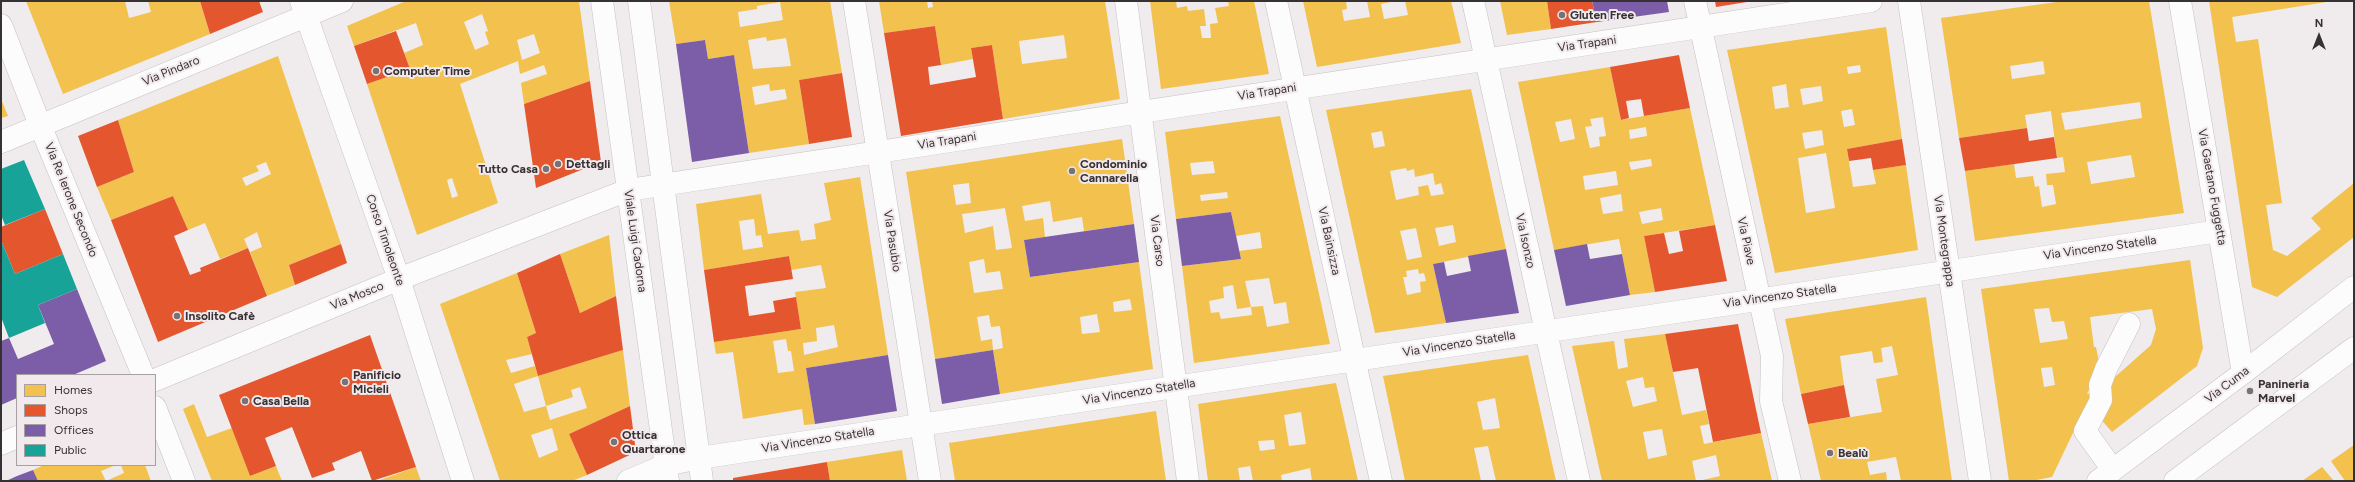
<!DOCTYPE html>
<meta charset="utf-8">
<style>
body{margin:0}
#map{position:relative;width:2355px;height:482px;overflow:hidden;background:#f0ebed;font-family:Figtree,sans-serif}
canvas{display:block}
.frame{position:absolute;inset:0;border:2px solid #363234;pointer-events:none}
.legend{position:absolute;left:16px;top:374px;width:140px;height:92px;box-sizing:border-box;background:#f2e9ed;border:1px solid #a7a0a3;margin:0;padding:5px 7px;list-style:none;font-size:12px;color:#363234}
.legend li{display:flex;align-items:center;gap:8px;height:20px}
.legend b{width:20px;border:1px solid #a7a0a3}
.north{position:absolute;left:2299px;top:16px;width:40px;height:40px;-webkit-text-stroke:3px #f2e9ed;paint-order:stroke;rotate:0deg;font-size:11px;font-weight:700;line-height:16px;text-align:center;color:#363234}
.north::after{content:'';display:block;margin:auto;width:14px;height:18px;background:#363234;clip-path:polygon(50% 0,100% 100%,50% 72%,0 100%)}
</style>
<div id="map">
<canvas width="2355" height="482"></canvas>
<div class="frame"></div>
<ul class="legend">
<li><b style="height:11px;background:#f2c14e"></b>Homes</li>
<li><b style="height:11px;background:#e4572e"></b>Shops</li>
<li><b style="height:11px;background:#7b5ea7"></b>Offices</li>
<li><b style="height:11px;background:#17a398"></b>Public</li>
</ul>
<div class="north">N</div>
</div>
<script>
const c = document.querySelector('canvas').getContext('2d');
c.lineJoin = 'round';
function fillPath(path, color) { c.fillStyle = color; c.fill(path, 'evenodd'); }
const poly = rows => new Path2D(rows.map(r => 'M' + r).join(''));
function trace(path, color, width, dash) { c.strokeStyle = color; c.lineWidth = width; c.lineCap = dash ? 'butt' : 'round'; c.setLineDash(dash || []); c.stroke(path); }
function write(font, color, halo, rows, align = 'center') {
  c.font = font + ' Figtree,sans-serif'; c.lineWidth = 4; c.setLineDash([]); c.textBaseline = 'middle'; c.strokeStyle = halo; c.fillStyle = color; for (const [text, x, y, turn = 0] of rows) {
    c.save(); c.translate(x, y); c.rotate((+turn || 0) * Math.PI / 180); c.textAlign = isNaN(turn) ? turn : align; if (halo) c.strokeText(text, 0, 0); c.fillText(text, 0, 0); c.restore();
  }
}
fillPath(poly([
 [26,1,125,1,129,18,151,12,148,1,200,1,210,34,63,94],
 [406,1,579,1,590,81,524,104,521,83,547,74,544,65,520,74,518,61,460,84,498,203,417,235,367,84,410,69,404,53,423,45,416,23,354,46,347,26],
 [482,14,488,31,485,32,489,44,475,50,464,22],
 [534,34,540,53,522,60,517,40],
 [452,178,458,196,452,198,447,180],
 [669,1,830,1,842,73,799,80,809,144,749,153,734,55,708,59,705,40,676,44],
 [780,2,783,20,740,27,738,12,757,9,757,6],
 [766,37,767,41,786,38,791,66,753,69,748,40],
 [769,84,770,91,785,89,787,99,755,105,752,87],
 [879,1,927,1,928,8,933,7,932,1,1105,1,1120,99,1003,119,992,45,971,48,973,59,941,65,935,26,884,33],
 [1064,35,1067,58,1022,64,1019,41],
 [1150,1,1176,1,1177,8,1187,6,1188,11,1204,9,1206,26,1200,26,1202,38,1211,38,1210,24,1218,23,1215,8,1229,6,1228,1,1254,1,1269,74,1161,89],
 [1303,1,1346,1,1347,9,1342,10,1344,21,1370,17,1367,1,1395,1,1381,4,1384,19,1408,15,1405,1,1451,1,1461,43,1317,67],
 [1500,1,1547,1,1551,29,1507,35],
 [2064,1,2149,1,2184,213,1975,241,1965,171,2014,164,2016,178,2033,176,2035,187,2039,186,2042,207,2056,204,2053,185,2047,185,2046,174,2065,172,2063,157,2057,158,2051,111,2025,115,2027,128,1959,138,1941,18],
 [2043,61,2045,74,2012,79,2010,66],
 [2140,102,2142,118,2065,130,2061,113],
 [2131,155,2135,177,2091,184,2087,162],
 [2209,1,2333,1,2232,17,2236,42,2258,39,2282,203,2266,205,2273,250,2287,256,2321,229,2311,218,2354,183,2354,237,2277,297,2252,287],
 [1886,27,1902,139,1847,149,1853,187,1876,184,1873,170,1906,165,1918,250,1775,273,1727,50],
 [1860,65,1861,72,1848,74,1847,67],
 [1786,84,1789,107,1775,109,1772,87],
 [1821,86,1823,101,1803,105,1800,89],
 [1852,109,1855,125,1844,127,1841,111],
 [1822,130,1824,145,1805,149,1802,133],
 [1826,153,1835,208,1806,213,1798,158],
 [278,56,341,244,289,265,295,285,267,296,250,252,262,247,257,232,244,239,248,248,220,259,205,223,188,230,173,196,111,220,97,187,134,172,118,120],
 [266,162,271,174,246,186,242,178,259,171,256,166],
 [1610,67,1621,120,1690,108,1715,225,1644,236,1655,292,1630,295,1619,239,1554,250,1518,82],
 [1603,117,1606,136,1599,137,1600,146,1590,148,1585,127,1592,126,1590,119],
 [1571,119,1575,139,1560,142,1555,122],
 [1646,127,1647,136,1630,139,1629,130],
 [1651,159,1652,166,1631,170,1629,162],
 [1616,171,1618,185,1585,190,1583,176],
 [1621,194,1623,211,1603,214,1600,198],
 [1661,208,1663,220,1642,224,1639,212],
 [1471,89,1506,249,1433,264,1446,323,1375,333,1326,110],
 [1382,131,1385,146,1374,148,1371,133],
 [1406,168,1407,171,1414,169,1415,177,1433,173,1435,185,1441,183,1444,194,1431,196,1428,185,1418,187,1419,195,1396,200,1390,171],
 [1453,225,1456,242,1439,246,1435,228],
 [1416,228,1422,257,1407,260,1400,231],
 [1418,269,1419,274,1424,273,1426,281,1420,282,1421,292,1407,295,1403,277,1407,277,1406,271],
 [1,99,8,116,1,118],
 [1280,116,1330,344,1194,363,1182,266,1241,259,1239,251,1262,248,1260,232,1236,236,1231,212,1176,219,1165,132],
 [1213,161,1215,173,1192,175,1190,163],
 [1227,192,1228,198,1201,201,1200,195],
 [1269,278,1274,304,1286,302,1289,323,1267,327,1263,306,1251,307,1252,315,1221,319,1219,312,1211,313,1209,301,1224,298,1223,287,1233,285,1237,309,1251,307,1245,281],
 [1122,139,1134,224,1084,231,1082,217,1053,222,1050,201,1022,206,1025,221,1043,218,1045,237,1024,240,1030,277,1139,262,1153,369,1000,394,993,350,935,359,906,172],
 [969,183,971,203,956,205,953,185],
 [1005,208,1012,248,996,250,993,226,965,233,962,214],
 [984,259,986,273,1000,271,1003,289,974,293,969,262],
 [1130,299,1132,310,1114,312,1113,302],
 [1097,314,1100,332,1082,334,1080,317],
 [989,315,991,327,1000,326,1003,348,993,350,992,339,981,341,977,317],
 [860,177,888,355,806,368,815,424,804,425,802,409,743,419,733,352,716,354,714,342,801,329,795,292,826,288,821,265,791,270,789,256,704,270,696,204,761,194,768,234,799,230,801,241,816,239,814,224,831,220,824,183],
 [754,219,756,236,761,235,763,247,743,250,739,221],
 [834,325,838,347,804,355,803,343,817,341,816,328],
 [786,339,788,351,791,351,794,371,778,373,773,341],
 [609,235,616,296,580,313,560,254],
 [2190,260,2203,348,2197,366,2112,432,2098,416,2106,388,2115,377,2151,345,2156,329,2152,309,2090,317,2094,347,2096,347,2100,368,2087,394,2092,393,2052,477,2031,481,2009,481,1981,289],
 [2049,308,2052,322,2064,321,2068,339,2040,343,2034,309],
 [2052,367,2055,385,2044,387,2041,368],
 [517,273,536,333,527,337,532,354,506,360,511,373,535,366,538,376,514,384,524,412,546,406,550,420,587,408,580,387,571,390,573,397,546,406,538,376,623,350,630,406,569,434,587,475,572,481,500,481,440,304],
 [552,428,558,450,539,458,531,435],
 [1926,297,1952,481,1901,481,1896,457,1867,462,1870,475,1886,472,1887,481,1821,481,1808,424,1882,412,1876,379,1898,375,1892,346,1881,348,1883,362,1874,363,1872,351,1840,356,1844,385,1801,394,1785,319],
 [1665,334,1682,415,1706,410,1709,424,1700,426,1704,444,1761,433,1772,481,1698,481,1720,476,1716,455,1692,461,1696,481,1602,481,1572,346,1614,341,1618,369,1628,367,1624,339],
 [1643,377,1645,388,1654,387,1657,401,1633,407,1626,381],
 [1662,429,1667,455,1648,459,1643,432],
 [1528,355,1556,481,1496,481,1488,446,1474,448,1481,481,1405,481,1383,376],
 [1495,398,1500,428,1483,430,1477,402],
 [1336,383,1358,481,1312,481,1310,468,1281,475,1282,481,1253,481,1250,466,1238,468,1240,481,1208,481,1198,404],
 [1301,412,1306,444,1289,446,1284,415],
 [1274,440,1275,449,1260,451,1258,441],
 [194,404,207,437,232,428,250,476,276,466,282,481,212,481,183,409],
 [1156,411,1166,481,955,481,949,443],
 [2354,445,2354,481,2345,481,2331,461],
 [902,450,907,481,830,481,827,462],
 [44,465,116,465,101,471,106,481,124,473,121,465,145,465,151,481,38,481,33,470],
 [416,467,421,481,377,481],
 [2322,467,2334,481,2302,481]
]), '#f2c14e');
fillPath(poly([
 [200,1,259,1,263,12,210,34],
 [1547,1,1592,1,1597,22,1551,29],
 [1715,1,1746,1,1747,2,1716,7],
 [935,26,941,65,928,67,930,85,976,77,971,48,992,45,1003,119,901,136,884,33],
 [396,31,410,69,367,84,354,46],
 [1679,55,1690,108,1644,116,1641,99,1626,101,1629,118,1621,120,1610,67],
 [842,73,852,137,809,144,799,80],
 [590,81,601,162,536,188,524,104],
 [118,120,134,172,97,187,78,136],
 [2027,128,2029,141,2054,137,2057,158,1965,171,1959,138],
 [1902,139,1906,165,1873,170,1871,158,1849,161,1847,149],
 [173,196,188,230,174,236,190,275,201,271,200,268,248,248,267,296,158,342,111,220],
 [45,209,63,254,15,274,1,240,1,227],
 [1715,225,1727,281,1655,292,1644,236,1664,233,1669,254,1683,251,1679,231],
 [341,244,347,263,295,285,289,265],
 [560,254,580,313,616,296,623,350,538,376,527,337,536,333,517,273],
 [789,256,793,279,745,286,749,316,775,312,773,301,796,297,801,329,714,342,704,270],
 [1738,324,1761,433,1713,442,1698,368,1673,372,1665,334],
 [370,335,416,467,372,481,361,451,332,463,335,470,312,478,292,427,265,438,276,466,250,476,219,395],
 [1844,385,1850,417,1808,424,1801,394],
 [630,406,636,452,587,475,569,434],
 [827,462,830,481,733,481,733,478]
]), '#e4572e');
fillPath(poly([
 [1592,1,1667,1,1669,12,1597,22],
 [705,40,708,59,734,55,749,153,692,162,676,44],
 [1231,212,1241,259,1182,266,1176,219],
 [1134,224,1139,262,1030,277,1024,240],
 [1587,244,1590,259,1622,254,1630,295,1566,306,1554,250],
 [1506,249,1519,313,1446,323,1433,264,1444,262,1447,276,1471,271,1468,256],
 [77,289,106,361,73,375,17,375,17,398,1,405,1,341,9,338,18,359,54,344,38,305],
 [993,350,1000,394,942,404,935,359],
 [888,355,897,411,815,424,806,368],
 [33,470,38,481,6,481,17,476]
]), '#7b5ea7');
fillPath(poly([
 [24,160,45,209,5,225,1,215,1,169],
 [1,240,15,274,63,254,77,289,38,305,45,323,9,338,1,317]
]), '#17a398');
const street = poly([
 [854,1,930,481],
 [1126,1,1188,481],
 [1276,1,1381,481],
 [1473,1,1579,481],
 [1695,1,1772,356,1771,401,1790,481],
 [1909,1,1980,481],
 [2180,1,2243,373],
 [1,25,40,125,143,375],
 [1,142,342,1],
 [155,380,399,279,628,190,1871,1],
 [155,407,184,481],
 [1,444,17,437],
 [2113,470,2085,431,2101,400,2100,385,2106,369,2129,324],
 [628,481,666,465,699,458,2219,231],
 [2175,481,2354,348]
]);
const secondary = poly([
 [301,1,399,279,463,481],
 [602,1,668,481],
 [639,1,702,481],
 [2098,481,2243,373,2354,287]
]);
trace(street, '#c5c1c3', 23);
trace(secondary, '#c5c1c3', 23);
trace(street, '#fdfcfc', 22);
trace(secondary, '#fdfcfc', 22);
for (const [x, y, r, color] of [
 [1562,15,4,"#777375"],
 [376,71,4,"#777375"],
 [558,164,4,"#777375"],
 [546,169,4,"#777375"],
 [1072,171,4,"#777375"],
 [177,316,4,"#777375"],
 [345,382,4,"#777375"],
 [2250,391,4,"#777375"],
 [245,401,4,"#777375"],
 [614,442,4,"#777375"],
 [1830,453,4,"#777375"]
]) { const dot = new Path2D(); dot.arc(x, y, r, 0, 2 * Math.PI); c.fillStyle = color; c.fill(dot); trace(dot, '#f2e9ed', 1.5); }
write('bold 12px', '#363234', '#f2e9ed', [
 ["Gluten Free",1570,15],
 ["Computer Time",384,71],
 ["Dettagli",566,164],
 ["Condominio",1080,164],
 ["Cannarella",1080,178],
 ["Tutto Casa",538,169,"right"],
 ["Insolito Cafè",185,316],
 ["Panificio",353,375],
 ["Micieli",353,389],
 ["Panineria",2258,384],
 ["Marvel",2258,398],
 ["Casa Bella",253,401],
 ["Ottica",622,435],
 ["Quartarone",622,449],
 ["Bealù",1838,453]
], 'left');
write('12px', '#363234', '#f2e9ed', [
 ["Via Trapani",1587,44,-8],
 ["Via Pindaro",171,71,-22],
 ["Via Trapani",1267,92,-9],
 ["Via Trapani",947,141,-9],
 ["Via Gaetano Fuggetta",2212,187,80],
 ["Via Re Ierone Secondo",71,200,68],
 ["Corso Timoleonte",385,240,71],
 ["Viale Luigi Cadorna",635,241,82],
 ["Via Pasubio",892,241,81],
 ["Via Carso",1157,241,83],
 ["Via Bainsizza",1329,241,78],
 ["Via Isonzo",1525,241,78],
 ["Via Piave",1746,241,78],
 ["Via Montegrappa",1944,241,82],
 ["Via Vincenzo Statella",2100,248,-8],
 ["Via Mosco",357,296,-22],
 ["Via Vincenzo Statella",1780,296,-8],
 ["Via Vincenzo Statella",1459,344,-9],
 ["Via Cuma",2227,385,-37],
 ["Via Vincenzo Statella",1139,392,-9],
 ["Via Vincenzo Statella",818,440,-9]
]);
</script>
